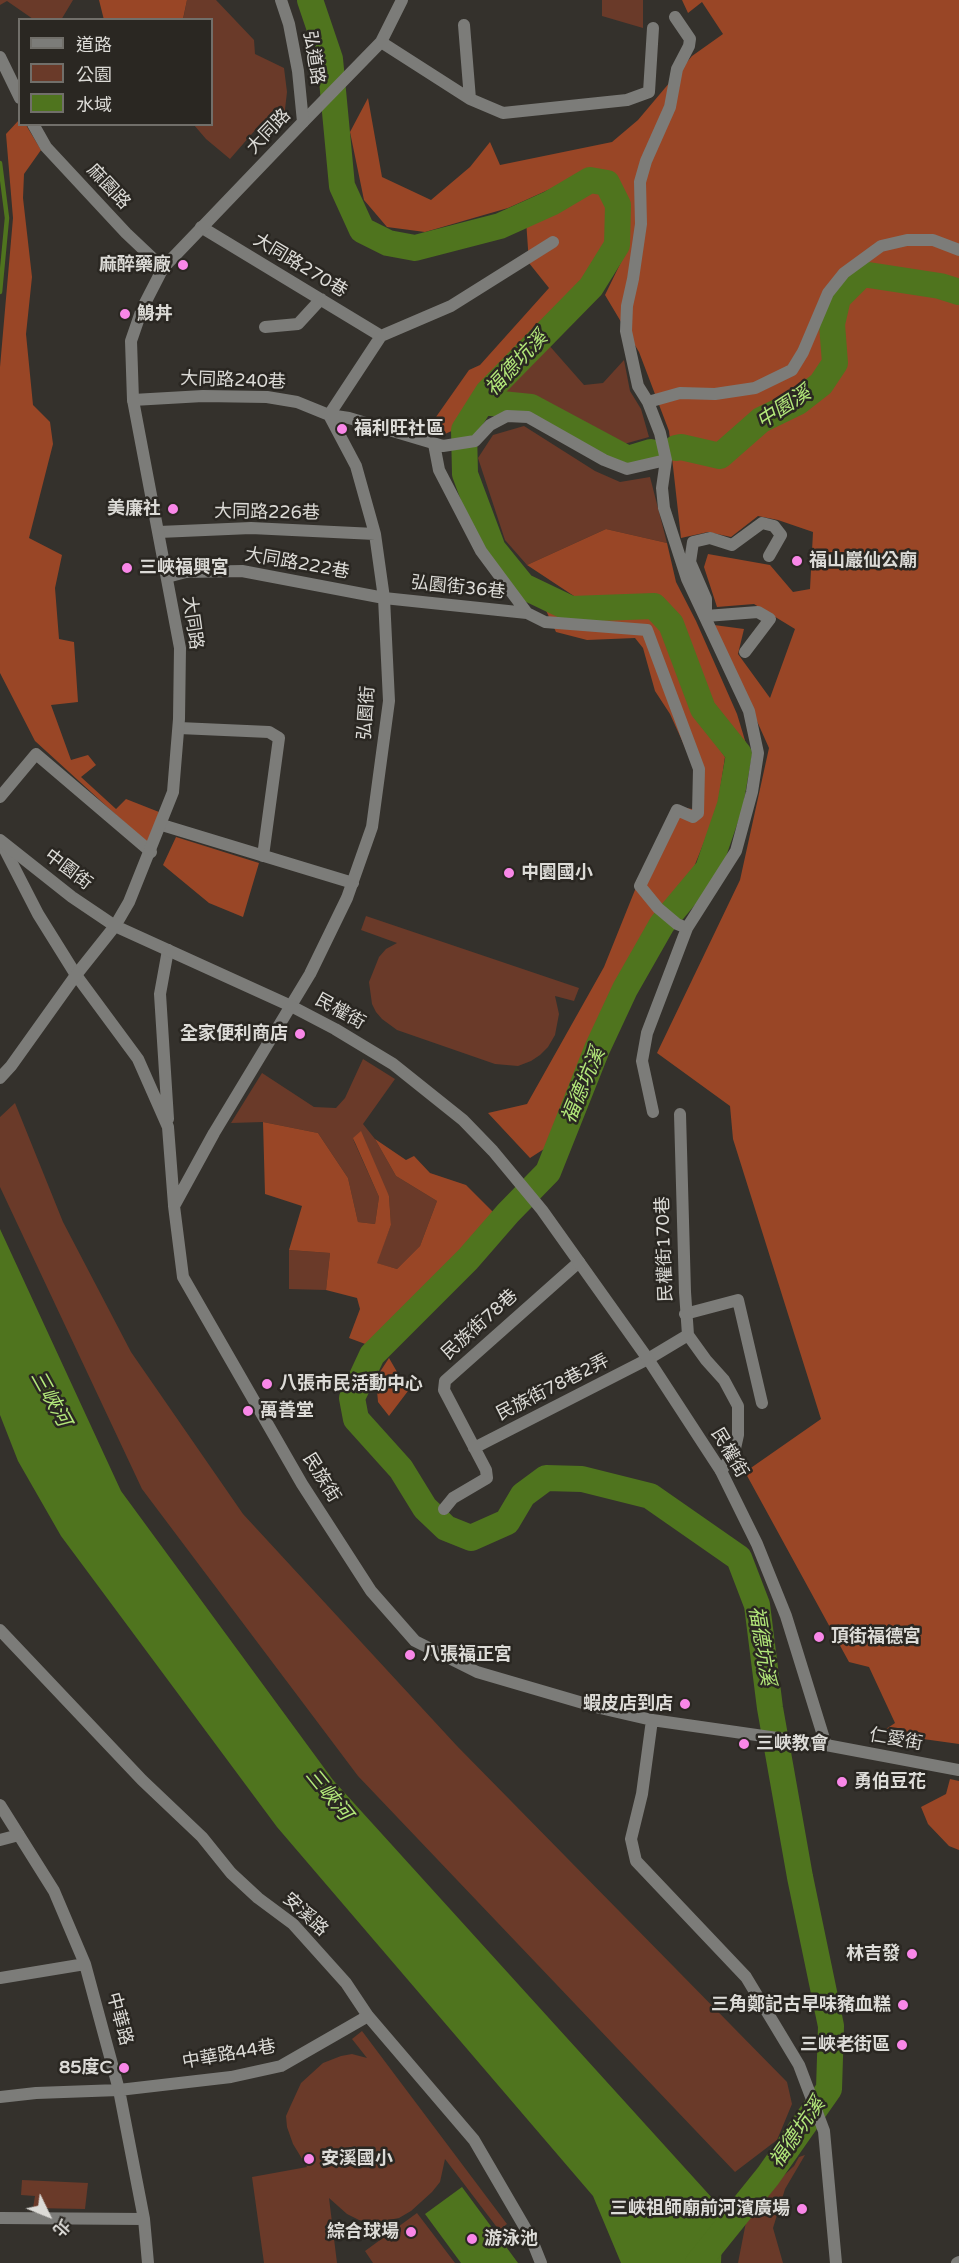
<!DOCTYPE html>
<meta charset="utf-8">
<style>
body{margin:0}
#map{position:relative;width:959px;height:2263px;overflow:hidden;background:#34312c;font-family:"Varela Round","Noto Sans TC",sans-serif}
canvas{display:block}
.legend{position:absolute;left:18px;top:18px;width:195px;height:108px;box-sizing:border-box;background:#2a2722;border:2px solid #716f6a;margin:0;padding:8px 10px;list-style:none;font-size:18px;color:#dcdbd7}
.legend li{display:flex;align-items:center;gap:12px;height:30px}
.legend b{width:30px;border:2px solid #716f6a}
.north{position:absolute;left:18px;top:2185px;width:60px;height:60px;-webkit-text-stroke:4px #2a2722;paint-order:stroke;rotate:133deg;font-size:16px;font-weight:700;line-height:24px;text-align:center;color:#dcdbd7}
.north::after{content:'';display:block;margin:auto;width:21px;height:27px;background:#dcdbd7;clip-path:polygon(50% 0,100% 100%,50% 72%,0 100%)}
</style>
<div id="map">
<canvas width="959" height="2263"></canvas>
<ul class="legend">
<li><b style="height:8px;background:#7c7c79"></b>道路</li>
<li><b style="height:16px;background:#6a3a29"></b>公園</li>
<li><b style="height:16px;background:#4f741e"></b>水域</li>
</ul>
<div class="north">北</div>
</div>
<script>
const c = document.querySelector('canvas').getContext('2d');
c.lineJoin = 'round';
function fillPath(path, color) { c.fillStyle = color; c.fill(path, 'evenodd'); }
const poly = rows => new Path2D(rows.map(r => 'M' + r).join(''));
function trace(path, color, width, dash) { c.strokeStyle = color; c.lineWidth = width; c.lineCap = dash ? 'butt' : 'round'; c.setLineDash(dash || []); c.stroke(path); }
function write(font, color, halo, rows, align = 'center') {
  c.font = font + ' "Varela Round","Noto Sans TC",sans-serif'; c.lineWidth = 5; c.setLineDash([]); c.textBaseline = 'middle'; c.strokeStyle = halo; c.fillStyle = color; for (const [text, x, y, turn = 0] of rows) {
    c.save(); c.translate(x, y); c.rotate((+turn || 0) * Math.PI / 180); c.textAlign = isNaN(turn) ? turn : align; if (halo) c.strokeText(text, 0, 0); c.fillText(text, 0, 0); c.restore();
  }
}
fillPath(poly([
 [0,0,73,0,61,20,33,19,7,1,0,5],
 [187,0,216,0,254,40,255,54,284,68,287,92,284,118,263,121,230,159,206,139,194,125,212,124,212,20,183,20],
 [602,0,643,0,643,28,602,16],
 [547,343,584,385,603,383,624,360,630,391,641,409,649,437,624,444,531,400,501,395],
 [524,426,595,471,620,482,650,477,667,543,606,529,527,565,505,540,478,458,493,435],
 [366,916,579,988,574,1001,555,996,559,1014,555,1035,548,1047,540,1055,531,1061,518,1066,495,1064,397,1030,382,1019,376,1012,372,1004,369,982,379,957,386,949,397,943,361,930],
 [363,1059,395,1079,363,1124,375,1139,396,1176,437,1201,420,1246,397,1269,376,1263,391,1225,389,1196,353,1139,379,1197,375,1224,358,1222,348,1178,318,1133,263,1122,231,1123,262,1073,314,1107,336,1108,345,1098],
 [15,1103,63,1222,131,1352,243,1514,457,1746,787,2082,792,2104,777,2140,735,2172,358,1776,142,1489,0,1187,0,1117],
 [289,1250,330,1253,326,1290,289,1289],
 [362,2031,507,2224,499,2230,445,2159,440,2182,432,2192,411,2211,399,2218,373,2223,359,2220,347,2214,329,2198,337,2263,264,2263,252,2177,307,2167,293,2144,287,2127,286,2116,290,2107,301,2083,323,2063,341,2056,352,2054,367,2058,352,2039],
 [805,2155,785,2189,773,2228,783,2263,738,2263,746,2222,754,2208,763,2204,778,2181,794,2166,799,2157],
 [22,2180,88,2183,85,2209,33,2208,35,2196,21,2195],
 [417,2213,455,2263,373,2263,365,2251]
]), '#6a3a29');
fillPath(poly([
 [99,0,187,0,183,19,104,20],
 [682,0,959,0,959,1744,880,1733,895,1723,869,1667,849,1662,745,1472,821,1419,733,1139,730,1106,657,1053,740,880,769,748,714,625,744,629,738,654,770,698,795,629,754,604,717,607,704,567,708,554,770,565,793,592,810,589,813,532,778,520,758,516,731,537,708,532,681,538,669,431,639,352,605,295,625,254,627,202,614,173,588,172,508,208,425,232,387,227,364,200,350,132,368,98,382,177,431,200,470,167,490,142,500,165,612,142,638,120,692,56,723,34,702,2,688,13],
 [19,120,20,124,26,125,41,150,24,174,23,198,32,277,26,334,33,405,50,422,53,444,29,538,62,555,55,588,59,639,74,642,78,702,51,705,71,760,88,755,96,765,81,777,116,809,126,799,159,812,148,844,35,741,0,673,0,367,13,218,6,134],
 [586,190,601,193,608,209,605,243,583,282,482,387,454,430,438,437,424,434,469,370,480,365,549,288,529,263,526,220,558,209],
 [606,529,667,543,676,582,696,621,737,714,747,747,713,705,679,621,657,597,574,596,527,565],
 [543,604,570,616,649,615,662,630,695,713,725,757,717,810,694,867,619,978,544,1149,530,1158,488,1113,527,1104,604,967,637,885,675,807,693,809,694,767,670,714,655,691,643,648,635,638,587,640,556,632],
 [176,837,259,863,243,917,209,903,163,865],
 [263,1122,318,1133,348,1178,358,1222,375,1224,379,1197,353,1138,361,1131,389,1196,391,1225,377,1263,397,1269,420,1246,437,1201,396,1176,375,1139,406,1160,414,1156,430,1173,466,1185,493,1212,456,1255,400,1310,368,1345,349,1338,360,1309,357,1298,326,1290,330,1253,289,1250,302,1206,265,1194],
 [389,1358,408,1391,389,1416,378,1402,376,1378],
 [950,1779,959,1781,959,1850,949,1846,928,1824,921,1807,946,1794]
]), '#994626');
fillPath(poly([
 [0,1229,121,1491,333,1780,723,2210,721,2263,621,2263,593,2196,277,1827,61,1536,18,1461,0,1415],
 [462,2187,518,2263,461,2263,425,2214]
]), '#4f741e');
trace(poly([
 [0,163,7,218,0,292]
]), '#4f741e', 4.5);
trace(poly([
 [310,0,330,59,342,186,362,230,388,243,415,248,500,226,551,203,590,180,607,183,618,205,617,245,591,287,488,392,464,430,465,474,493,549,523,586,571,609,654,606,671,624,703,709,739,754,730,805,708,869,662,924,625,989,597,1049,548,1172,508,1213,468,1259,372,1355,352,1398,356,1419,401,1469,425,1508,446,1528,471,1538,507,1522,523,1495,546,1478,582,1479,650,1496,739,1558,757,1605,770,1708,800,1877,831,2026,829,2089,768,2176,698,2263],
 [482,402,531,407,628,459,651,452],
 [676,448,681,447,720,456,761,420,798,402,821,384,835,363,832,324,838,298,862,274,940,286,959,292]
]), '#4f741e', 26);
trace(poly([
 [464,25,470,99],
 [381,42,470,99,503,113,627,100,649,92,653,28],
 [303,122,381,42,402,0],
 [201,227,381,336],
 [265,327,298,324,321,299],
 [133,400,203,396,267,397,297,402,329,415,349,418,443,446,475,441,490,425,507,416,528,417,604,460,627,469,666,460,662,488,664,508,687,579,749,711,758,753,752,792,736,851,687,928,647,1033,642,1061,653,1112],
 [648,402,680,393,715,394,755,388,792,370,803,352,828,293,844,273,881,246,907,240,933,240,959,250],
 [329,415,356,466,375,534,384,598,389,701,372,827,347,898,310,974,214,1133,174,1206,183,1277,302,1484,371,1591,415,1641,477,1672,600,1708,652,1720,826,1745],
 [329,415,381,336,451,306,553,242],
 [434,444,439,470,481,551,527,613,545,622,647,630,699,769,698,813,693,817,677,810,640,886,658,908,677,924,687,928],
 [666,460,660,433,648,402,638,386,626,331,627,306,633,279,641,224,640,182,646,161,670,107,677,69,689,46,690,39,675,17],
 [159,532,251,528,375,534],
 [167,577,186,572,242,571,384,598,527,613],
 [745,652,770,619,758,612,706,616,706,599,690,562,693,542,710,538,732,545,762,523,774,526,781,535,769,556],
 [179,728,269,732,279,738,263,856],
 [0,797,36,754,151,852],
 [162,825,353,883],
 [1,842,38,914,76,975,138,1059,168,1127,174,1205],
 [168,950,160,994,168,1119],
 [685,1314,738,1300,762,1403],
 [688,1335,706,1360,724,1380,738,1406,738,1435,734,1453,721,1471],
 [474,1448,648,1359,688,1335,685,1292,680,1114],
 [444,1509,453,1498,487,1478,486,1470,444,1390,445,1381,579,1262],
 [0,1630,142,1780,202,1837,231,1873,258,1898,293,1924,346,1983,368,2016,474,2140,531,2238,541,2263],
 [652,1720,642,1794,631,1839,636,1861,746,1977,799,2065,824,2131,836,2263],
 [0,1805,54,1891,85,1964,119,2090,144,2219,148,2263],
 [0,1840,19,1835],
 [0,1978,85,1964],
 [0,2097,36,2093,119,2090,231,2077,281,2066,368,2016],
 [0,2218,144,2219],
 [957,2263,959,2262]
]), '#7c7c79', 12);
trace(poly([
 [0,57,20,98],
 [33,124,46,147,126,233,163,268],
 [0,840,72,897,115,926,291,1006,335,1029,393,1064,463,1120,493,1151,542,1210,648,1359,721,1471,757,1544,786,1616,826,1745,959,1770],
 [0,1078,11,1066,76,975,115,926,129,902,173,792,179,719,180,648,133,400,131,341,142,309,163,268,303,122,298,71,289,24,281,0]
]), '#7c7c79', 12);
for (const [x, y, r, color] of [
 [183,265,6,"#f987e8"],
 [125,314,6,"#f987e8"],
 [342,429,6,"#f987e8"],
 [173,509,6,"#f987e8"],
 [797,561,6,"#f987e8"],
 [127,568,6,"#f987e8"],
 [509,873,6,"#f987e8"],
 [300,1034,6,"#f987e8"],
 [267,1384,6,"#f987e8"],
 [248,1411,6,"#f987e8"],
 [819,1637,6,"#f987e8"],
 [410,1655,6,"#f987e8"],
 [685,1704,6,"#f987e8"],
 [744,1744,6,"#f987e8"],
 [842,1782,6,"#f987e8"],
 [912,1954,6,"#f987e8"],
 [903,2005,6,"#f987e8"],
 [902,2045,6,"#f987e8"],
 [124,2068,6,"#f987e8"],
 [309,2159,6,"#f987e8"],
 [802,2209,6,"#f987e8"],
 [411,2232,6,"#f987e8"],
 [472,2239,6,"#f987e8"]
]) { const dot = new Path2D(); dot.arc(x, y, r, 0, 2 * Math.PI); c.fillStyle = color; c.fill(dot); trace(dot, '#2a2722', 2); }
write('18px', '#dcdbd7', '#2a2722', [
 ["弘道路",313,58,81],
 ["大同路",269,132,-46],
 ["麻園路",108,187,47],
 ["大同路270巷",300,266,31],
 ["大同路240巷",233,381,2],
 ["大同路226巷",267,513,1],
 ["大同路222巷",297,564,10],
 ["弘園街36巷",458,588,6],
 ["大同路",192,623,82],
 ["弘園街",367,713,-86],
 ["中園街",68,870,37],
 ["民權街",340,1012,29],
 ["民權街170巷",665,1249,-92],
 ["民族街78巷",480,1325,-42],
 ["民族街78巷2弄",553,1388,-27],
 ["民權街",729,1453,59],
 ["民族街",321,1478,58],
 ["仁愛街",896,1740,10],
 ["安溪路",305,1915,43],
 ["中華路",119,2019,75],
 ["中華路44巷",229,2055,-10]
]);
write('bold 18px', '#dcdbd7', '#2a2722', [
 ["麻醉藥廠",171,265,"right"],
 ["鯓丼",137,314],
 ["福利旺社區",354,429],
 ["美廉社",161,509,"right"],
 ["福山巖仙公廟",809,561],
 ["三峽福興宮",139,568],
 ["中園國小",521,873],
 ["全家便利商店",288,1034,"right"],
 ["八張市民活動中心",279,1384],
 ["萬善堂",260,1411],
 ["頂街福德宮",831,1637],
 ["八張福正宮",422,1655],
 ["蝦皮店到店",673,1704,"right"],
 ["三峽教會",756,1744],
 ["勇伯豆花",854,1782],
 ["林吉發",900,1954,"right"],
 ["三角鄭記古早味豬血糕",891,2005,"right"],
 ["三峽老街區",890,2045,"right"],
 ["85度C",112,2068,"right"],
 ["安溪國小",321,2159],
 ["三峽祖師廟前河濱廣場",790,2209,"right"],
 ["綜合球場",399,2232,"right"],
 ["游泳池",484,2239]
], 'left');
write('italic 20px', '#b3e87a', '#2a2722', [
 ["福德坑溪",517,364,-47],
 ["中園溪",784,408,-33],
 ["福德坑溪",584,1086,-67],
 ["三峽河",50,1399,61],
 ["福德坑溪",761,1646,81],
 ["三峽河",328,1795,51],
 ["福德坑溪",798,2133,-55]
]);
</script>
